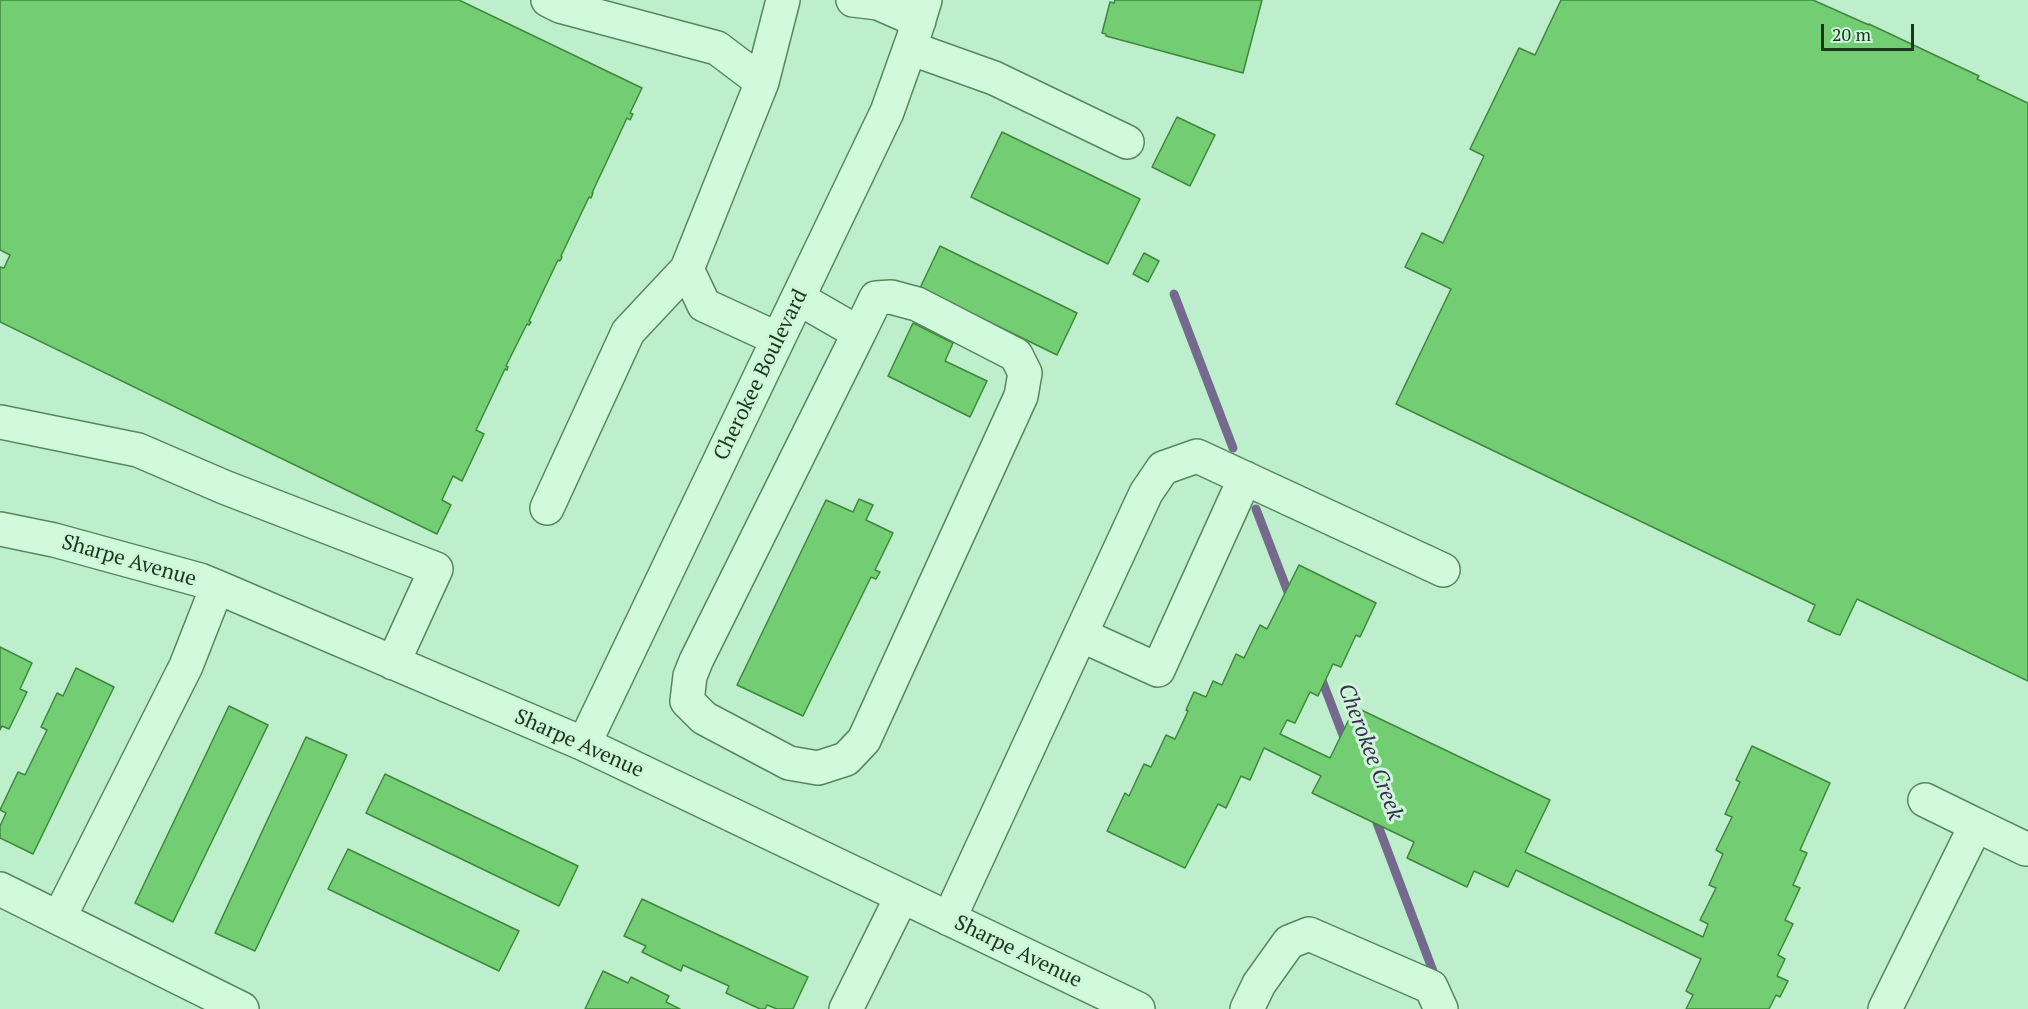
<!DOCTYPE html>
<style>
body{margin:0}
#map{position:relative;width:2028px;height:1009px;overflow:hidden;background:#beefcc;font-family:"PT Serif",serif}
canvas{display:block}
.scale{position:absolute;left:1821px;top:24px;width:93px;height:27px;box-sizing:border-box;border:3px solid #1c361d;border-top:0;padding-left:8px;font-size:18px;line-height:21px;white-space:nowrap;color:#1c361d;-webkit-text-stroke:4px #cef6d9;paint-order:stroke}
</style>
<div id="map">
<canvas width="2028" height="1009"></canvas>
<div class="scale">20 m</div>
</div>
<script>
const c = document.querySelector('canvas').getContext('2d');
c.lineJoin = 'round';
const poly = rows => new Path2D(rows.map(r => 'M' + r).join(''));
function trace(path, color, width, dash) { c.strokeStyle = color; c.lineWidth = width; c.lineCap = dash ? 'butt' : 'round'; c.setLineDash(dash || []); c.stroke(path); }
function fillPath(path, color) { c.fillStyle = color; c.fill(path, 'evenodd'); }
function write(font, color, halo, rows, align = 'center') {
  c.font = font + ' "PT Serif",serif'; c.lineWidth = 6; c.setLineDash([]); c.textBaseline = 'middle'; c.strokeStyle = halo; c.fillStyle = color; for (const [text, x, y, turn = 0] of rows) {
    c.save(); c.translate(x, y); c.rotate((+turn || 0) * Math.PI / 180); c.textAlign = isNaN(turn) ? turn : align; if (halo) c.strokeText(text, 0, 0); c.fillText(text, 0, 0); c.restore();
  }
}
trace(poly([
 [1174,294,1233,448],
 [1256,509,1291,600],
 [1320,675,1346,743],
 [1374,815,1436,979]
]), '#75698e', 9);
const building = poly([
 [0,0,459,0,642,88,630,113,633,114,630,120,627,118,592,193,593,193,591,198,589,197,561,256,562,257,560,261,558,260,529,321,531,322,529,325,527,324,506,366,508,367,507,370,505,369,476,430,484,434,462,481,453,476,442,500,451,505,437,534,0,322,0,267,4,268,10,255,0,250,0,0],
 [1115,0,1262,0,1243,73,1106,36,1106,34,1102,33,1110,2,1114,3,1115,0],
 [1561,0,1813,0,1869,25,1869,24,1979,76,1977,79,2028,103,2028,681,1857,599,1840,635,1836,634,1808,621,1815,605,1396,404,1451,289,1405,267,1422,233,1443,243,1484,156,1470,149,1519,48,1535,55,1561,0],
 [1177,117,1215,135,1190,186,1152,167,1177,117],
 [1002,132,1140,199,1108,264,971,197,1002,132],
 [940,246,1077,313,1057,355,920,288,940,246],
 [1144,253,1159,261,1148,282,1133,274,1144,253],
 [913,323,953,343,945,361,987,381,970,417,888,376,913,323],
 [859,499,873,505,866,520,893,533,875,570,880,572,876,579,871,577,803,716,737,685,826,500,853,512,859,499],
 [1299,565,1376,603,1360,637,1356,635,1341,667,1333,664,1318,696,1310,692,1295,723,1287,720,1280,734,1330,758,1355,707,1550,800,1525,852,1703,937,1708,924,1700,920,1716,888,1709,885,1723,854,1716,850,1732,817,1725,814,1740,782,1736,780,1752,746,1830,783,1800,850,1807,853,1793,885,1800,888,1785,920,1793,924,1778,955,1785,959,1777,976,1788,981,1780,997,1776,995,1769,1009,1686,1009,1693,995,1686,991,1701,959,1516,870,1508,887,1474,871,1467,887,1407,858,1414,842,1312,793,1321,776,1264,748,1250,780,1241,776,1226,808,1218,804,1185,868,1107,831,1125,793,1129,796,1144,764,1151,767,1166,735,1175,739,1188,711,1186,710,1194,692,1206,697,1213,681,1222,685,1236,654,1244,658,1260,625,1267,629,1299,565],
 [0,647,32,663,20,689,27,692,9,729,2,726,0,730,0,647],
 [76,668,114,687,33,854,0,838,0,826,6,813,0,810,18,772,25,775,47,730,41,727,57,693,63,696,76,668],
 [229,706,268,725,173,922,135,903,229,706],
 [306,737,347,755,255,951,215,933,306,737],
 [385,774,578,866,559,906,366,813,385,774],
 [348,849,519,931,499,971,328,889,348,849],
 [642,899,808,977,793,1009,777,1009,767,1005,765,1009,760,1009,726,993,729,986,683,965,681,971,642,952,646,946,624,936,642,899],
 [603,971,628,983,631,977,669,996,666,1002,680,1009,585,1009,603,971]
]);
fillPath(building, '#73ce73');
trace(building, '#3e873c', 1.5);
const minor = poly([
 [548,0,560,6,717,48,762,82,687,269,704,305,778,339],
 [853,0,878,3,919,21],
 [910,48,994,78,1127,142],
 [762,82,783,0],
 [798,298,859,333,876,298,891,297,917,304,1016,355,1025,373,1021,396,864,740,846,759,818,768,789,763,704,718,687,701,690,676,696,661,859,333],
 [0,422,138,450,224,487,436,569,393,663],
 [547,508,628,332,687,269],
 [0,529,54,540,200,580,217,587,584,744,1138,1009],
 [1081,635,1158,670,1245,478],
 [584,744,887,112,913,39,925,0],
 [1925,800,1976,825],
 [0,889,242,1009],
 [59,918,186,666,217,587],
 [949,919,1146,493,1163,468,1197,456,1443,570],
 [846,1009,902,896],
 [1247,1009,1259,984,1289,942,1309,934,1431,987,1441,1009],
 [1885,1009,1976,825,2026,849]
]);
trace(minor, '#56875c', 36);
trace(minor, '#d1fadd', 33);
write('21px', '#1c361d', '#cef6d9', [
 ["Cherokee Boulevard",761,375,-64],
 ["Sharpe Avenue",129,561,16],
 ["Sharpe Avenue",579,744,24],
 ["Sharpe Avenue",1018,952,26]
]);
write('italic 22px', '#412a57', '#cef6d9', [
 ["Cherokee Creek",1370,752,69]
]);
</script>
